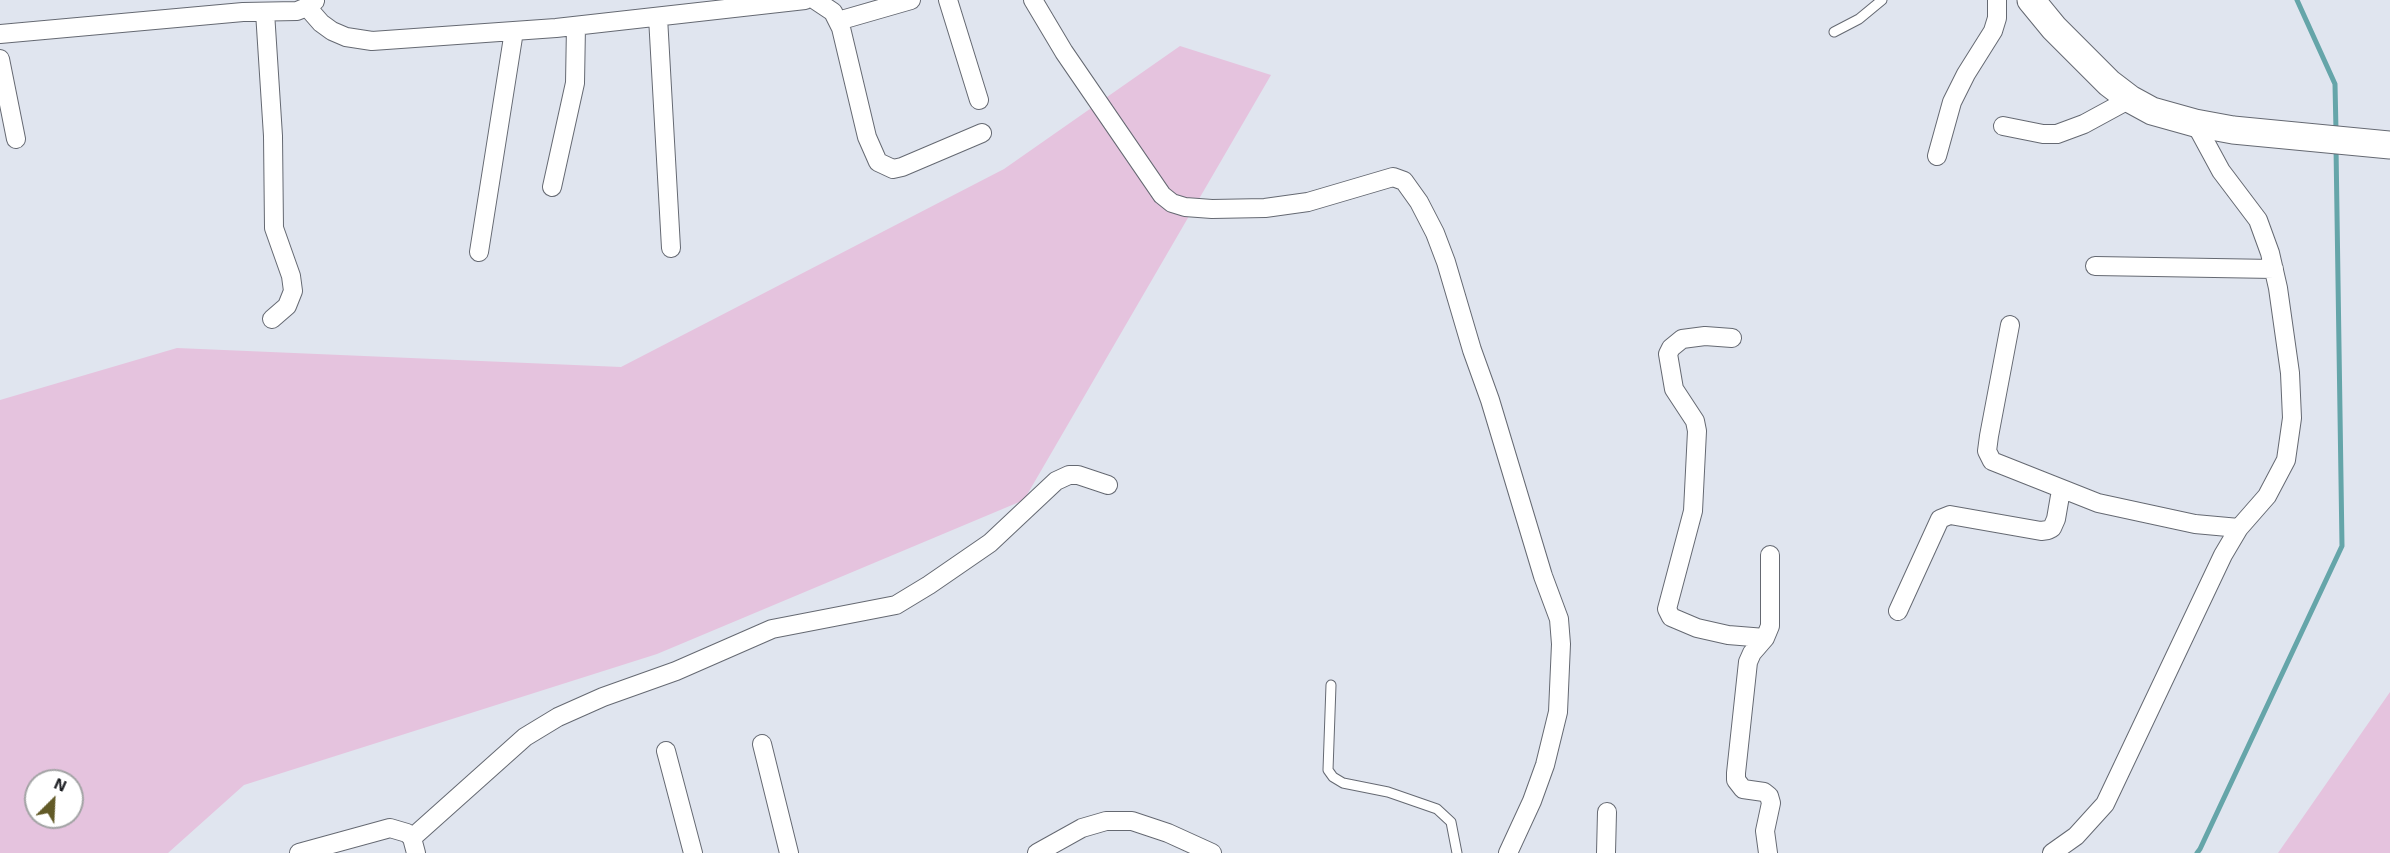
<!DOCTYPE html>
<style>
body{margin:0}
#map{position:relative;width:2390px;height:853px;overflow:hidden;background:#e0e5ef;font-family:"Exo 2",sans-serif}
canvas{display:block}
.north{position:absolute;left:24px;top:769px;width:60px;height:60px;box-sizing:border-box;background:#fff;border:2px solid #a2a3a4;border-radius:50%;rotate:24deg;font-size:16px;font-weight:700;line-height:24px;text-align:center;color:#16181c}
.north::after{content:'';display:block;margin:auto;width:21px;height:27px;background:#625a27;clip-path:polygon(50% 0,100% 100%,50% 72%,0 100%)}
</style>
<div id="map">
<canvas width="2390" height="853"></canvas>
<div class="north">N</div>
</div>
<script>
const c = document.querySelector('canvas').getContext('2d');
c.lineJoin = 'round';
function fillPath(path, color) { c.fillStyle = color; c.fill(path, 'evenodd'); }
const poly = rows => new Path2D(rows.map(r => 'M' + r).join(''));
function trace(path, color, width, dash) { c.strokeStyle = color; c.lineWidth = width; c.lineCap = dash ? 'butt' : 'round'; c.setLineDash(dash || []); c.stroke(path); }
fillPath(poly([
 [1180,46,1271,75,1024,500,657,654,244,785,168,853,0,853,0,400,177,348,621,367,1004,169],
 [36,781,72,781,72,817,36,817],
 [2390,692,2390,853,2278,853]
]), '#e5c3de');
trace(poly([
 [2297,0,2335,84,2336,131],
 [2197,853,2200,849,2342,546,2336,147]
]), '#65a5a9', 5);
const lane = poly([
 [1834,32,1859,19,1882,0],
 [1331,685,1328,770,1333,777,1343,783,1388,792,1437,809,1451,822,1457,853]
]);
const street = poly([
 [815,0,833,12,841,28,867,137,878,162,893,169,902,167,982,133],
 [948,0,979,100],
 [1033,0,1064,52,1162,195,1172,203,1185,207,1212,209,1265,208,1308,202,1393,177,1404,181,1419,202,1435,233,1446,262,1472,350,1490,400,1543,576,1559,619,1561,644,1558,712,1545,765,1532,801,1508,853],
 [307,7,321,23,332,31,346,37,372,41,556,28,805,0],
 [265,12,273,136,274,228,291,276,293,291,287,306,272,319],
 [658,17,671,248],
 [838,21,911,0],
 [0,34,243,12,297,11,307,7,315,1],
 [0,59,16,139],
 [2003,126,2043,134,2057,134,2084,124,2130,99],
 [1937,156,1952,102,1966,74,1993,31,1997,18,1997,0],
 [552,187,575,83,576,26],
 [479,252,514,31],
 [2095,266,2274,269],
 [2010,325,1989,436,1987,451,1992,461,2098,503,2195,524,2239,528],
 [1732,338,1705,336,1682,339,1671,348,1668,354,1674,389,1695,421,1697,431,1693,511,1667,609,1671,617,1697,628,1728,635,1765,638],
 [1898,611,1940,519,1950,515,2041,531,2048,530,2052,528,2056,519,2061,490],
 [762,744,789,853],
 [666,751,693,853],
 [412,838,525,737,558,717,603,697,676,671,772,629,896,605,929,585,990,543,1056,481,1069,475,1078,475,1108,485],
 [299,853,390,828,407,833,412,838,416,853],
 [1037,853,1082,828,1106,821,1132,821,1168,833,1212,853],
 [1606,853,1607,812],
 [1768,853,1765,831,1771,803,1769,796,1764,792,1743,789,1736,780,1736,773,1748,662,1752,653,1765,638,1770,626,1770,555],
 [2052,853,2076,836,2105,804,2223,555,2239,528,2267,496,2286,460,2292,418,2290,373,2278,288,2270,253,2258,220,2221,171,2195,123]
]);
const secondary = poly([
 [2031,0,2054,28,2109,83,2130,99,2152,111,2195,123,2233,130,2390,145]
]);
trace(lane, '#656972', 11);
trace(street, '#656972', 20);
trace(secondary, '#656972', 29);
trace(lane, '#fff', 9);
trace(street, '#fff', 18);
trace(secondary, '#fff', 27);
</script>
